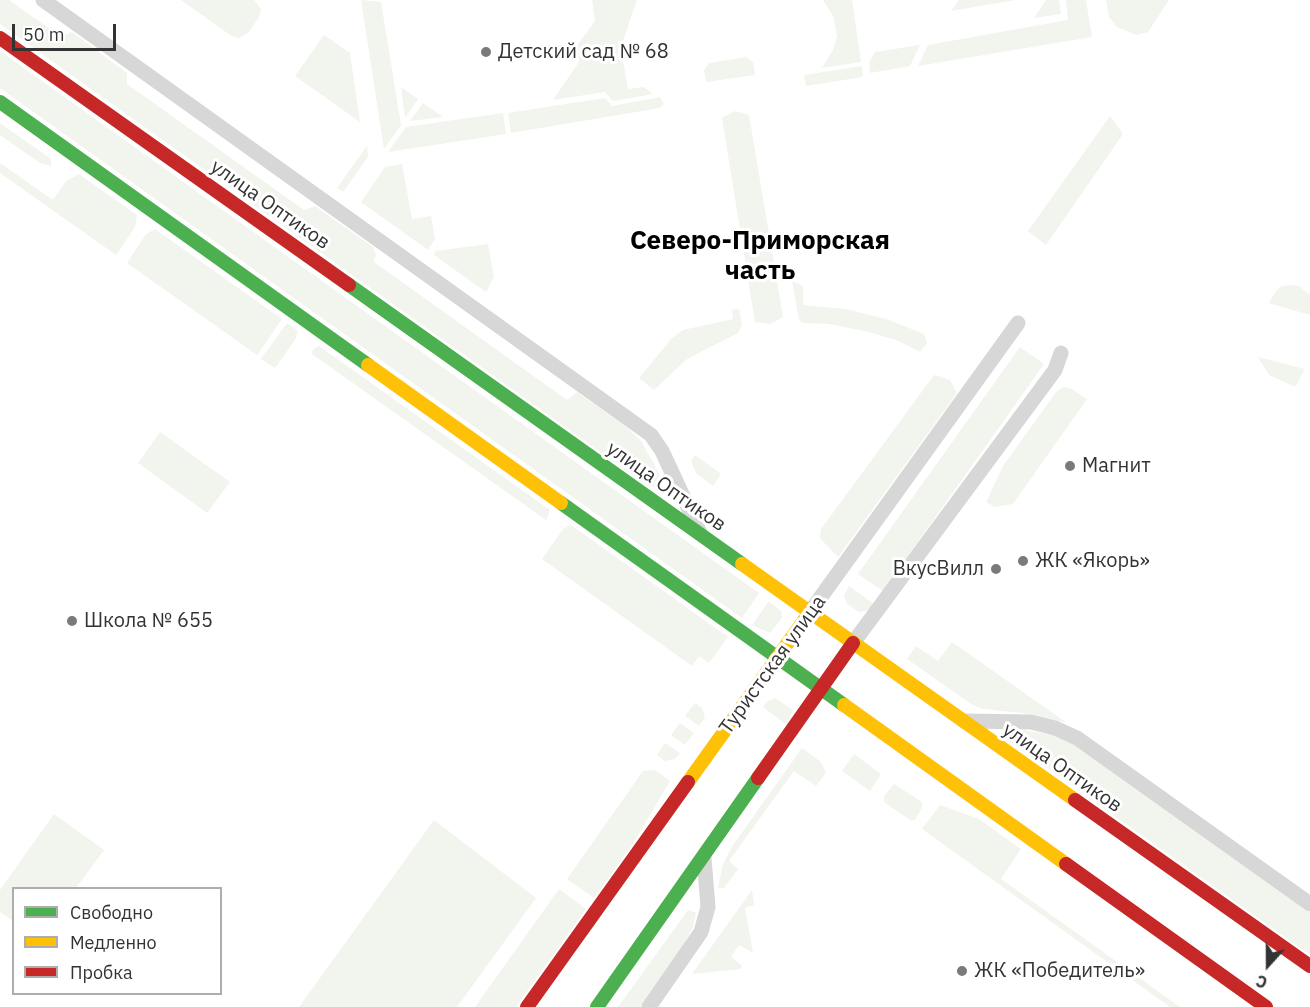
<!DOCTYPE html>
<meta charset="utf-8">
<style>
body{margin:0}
#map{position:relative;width:1310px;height:1007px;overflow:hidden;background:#fff;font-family:"IBM Plex Sans",sans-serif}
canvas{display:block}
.legend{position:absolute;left:12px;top:887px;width:210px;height:108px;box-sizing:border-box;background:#fff;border:2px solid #adadad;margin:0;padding:8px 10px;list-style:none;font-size:18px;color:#333}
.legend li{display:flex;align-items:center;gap:12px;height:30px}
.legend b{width:30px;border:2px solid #adadad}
.north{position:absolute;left:1238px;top:935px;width:60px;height:60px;-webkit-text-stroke:4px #fff;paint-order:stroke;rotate:201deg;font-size:16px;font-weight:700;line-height:24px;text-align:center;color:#333}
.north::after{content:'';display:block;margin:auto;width:21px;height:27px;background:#333;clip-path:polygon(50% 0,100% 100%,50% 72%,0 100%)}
.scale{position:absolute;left:12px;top:24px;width:104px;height:27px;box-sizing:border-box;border:3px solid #333;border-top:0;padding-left:8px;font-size:18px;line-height:21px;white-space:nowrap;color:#333;-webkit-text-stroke:4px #fff;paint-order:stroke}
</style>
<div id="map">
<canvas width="1310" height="1007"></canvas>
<ul class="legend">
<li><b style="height:8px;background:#4caf50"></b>Свободно</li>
<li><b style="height:8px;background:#ffc107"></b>Медленно</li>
<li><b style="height:8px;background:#c62828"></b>Пробка</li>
</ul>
<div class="north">С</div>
<div class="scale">50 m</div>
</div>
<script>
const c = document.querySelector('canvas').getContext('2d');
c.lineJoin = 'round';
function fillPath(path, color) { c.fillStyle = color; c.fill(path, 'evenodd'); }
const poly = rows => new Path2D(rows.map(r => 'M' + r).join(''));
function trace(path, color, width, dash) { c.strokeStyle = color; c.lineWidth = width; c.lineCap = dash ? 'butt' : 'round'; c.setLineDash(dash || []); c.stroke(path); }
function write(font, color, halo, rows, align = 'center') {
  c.font = font + ' "IBM Plex Sans",sans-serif'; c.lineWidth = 6; c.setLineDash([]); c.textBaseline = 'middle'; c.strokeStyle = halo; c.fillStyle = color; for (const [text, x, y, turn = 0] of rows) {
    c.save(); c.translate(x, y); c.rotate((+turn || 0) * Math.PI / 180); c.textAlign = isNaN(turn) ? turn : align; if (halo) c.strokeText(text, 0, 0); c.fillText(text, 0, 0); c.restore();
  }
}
fillPath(poly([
 [0,0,9,0,61,37,72,32,127,73,127,84,304,210,315,206,373,247,376,255,374,262,567,400,577,392,628,428,641,441,654,464,662,480,660,488,648,486,0,24],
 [181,0,254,0,261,9,259,17,248,33,239,38,230,35],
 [361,0,381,2,401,125,384,149],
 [592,0,637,0,623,41,623,61,628,89,644,87,653,94,613,101,605,92,553,100,579,62,578,44,595,21],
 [823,0,852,0,861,62,822,68,833,50,837,36,833,16],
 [959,0,1016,0,951,11],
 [1046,0,1059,0,1061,14,1034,18],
 [1066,0,1086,0,1092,37,918,66,928,45,1068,20],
 [1106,0,1169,0,1148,32,1137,35,1117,27,1109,17],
 [324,35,350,53,360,122,295,76],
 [920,45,910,66,870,73,869,62,875,52],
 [0,51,759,593,742,618,0,88],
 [746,57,753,62,755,75,706,82,704,70,709,63],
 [862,66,863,77,806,86,804,75],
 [401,87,418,99,405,118],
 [660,97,664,104,660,108,511,133,508,113,605,98,612,106],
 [423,103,443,117,410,121],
 [735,111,749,115,783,317,770,324,755,322,722,118],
 [503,113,506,134,388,152,406,127],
 [1110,116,1123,134,1046,245,1028,231],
 [0,123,51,159,51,166,40,163,0,135],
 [367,146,368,157,343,192,337,188],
 [0,163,53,200,66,181,79,174,137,215,135,227,116,255,0,173],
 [402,164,412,219,431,216,435,239,428,250,361,202,385,167],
 [155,229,282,319,257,355,127,263,146,234],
 [488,244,494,277,486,292,434,255,436,251],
 [792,281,803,286,803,305,846,309,886,319,924,334,927,343,920,352,899,341,865,331,828,324,802,323,799,320],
 [1291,285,1299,286,1310,295,1310,315,1269,303,1276,291,1282,286],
 [739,309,742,325,738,333,687,359,654,390,639,378,671,339,683,330,733,319,732,310],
 [287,323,298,331,295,340,275,368,261,359],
 [319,346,550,510,546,520,312,354,313,349],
 [1020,347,1044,364,883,591,858,574],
 [1258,357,1305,369,1296,386,1293,386,1269,375],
 [934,375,950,380,957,393,838,557,820,538,821,529],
 [1063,387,1070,388,1087,399,1013,504,995,507,986,502,1003,466,1057,391],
 [160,432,230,482,207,513,138,463],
 [695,455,721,474,713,486,696,473,691,461],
 [571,525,728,637,709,663,699,656,692,666,542,559,563,529],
 [849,586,874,604,870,610,859,612,847,604,844,596],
 [769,601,781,611,782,618,770,633,752,625],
 [952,642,1067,723,1032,714,983,709,971,704,907,659,916,646,938,661],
 [775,698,793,710,787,725,763,707,768,701],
 [695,703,702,708,705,718,699,726,685,716],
 [680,723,694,733,685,745,671,735],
 [1017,729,1053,735,1076,745,1310,913,1310,955,1012,743,1009,735],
 [665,743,680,753,675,759,665,761,657,755],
 [802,748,821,762,826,773,816,786,794,771,729,861,738,869,724,888,718,888,723,864,733,845],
 [854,754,881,774,870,791,842,771],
 [655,770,670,781,633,844,594,898,567,879,643,771],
 [894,784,922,802,922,808,915,820,910,820,884,802,884,796],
 [940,805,979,819,1021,849,1001,879,1180,1007,1170,1007,922,829],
 [54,814,104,850,76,888,14,888,13,921,0,912,0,890],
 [434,820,536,898,457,1007,299,1007],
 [559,889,586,909,516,1007,475,1007],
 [752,890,754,905,745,908,753,953,739,945,731,957,742,966,741,969,692,974],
 [688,910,696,913,693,927,681,949,640,1007,618,1007]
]), '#f1f5ed');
trace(poly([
 [43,0,651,435,662,451,700,533],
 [810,612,1018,323],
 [853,643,1055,370,1061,353],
 [964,721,1031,722,1055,728,1077,738,1310,904],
 [649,1007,701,932,708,907,704,858]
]), '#d7d7d7', 15);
trace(poly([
 [0,102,368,365],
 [349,285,742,564],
 [561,503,844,705],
 [597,1007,758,778]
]), '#4caf50', 14);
trace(poly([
 [368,365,561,503],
 [742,564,1075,800],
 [844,705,1066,864],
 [688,782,810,612]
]), '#ffc107', 14);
trace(poly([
 [0,38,349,285],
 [758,778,853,643],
 [1075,800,1310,966],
 [1066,864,1266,1007],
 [527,1007,688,782]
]), '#c62828', 14);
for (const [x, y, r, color] of [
 [486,52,6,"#7a7a7a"],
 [1070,466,6,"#7a7a7a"],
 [1023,561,6,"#7a7a7a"],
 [996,569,6,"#7a7a7a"],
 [72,621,6,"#7a7a7a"],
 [962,971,6,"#7a7a7a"]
]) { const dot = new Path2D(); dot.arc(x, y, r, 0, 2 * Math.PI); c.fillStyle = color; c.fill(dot); trace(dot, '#fff', 2); }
write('20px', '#333', '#fff', [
 ["Детский сад № 68",498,52],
 ["Магнит",1082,466],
 ["ЖК «Якорь»",1035,561],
 ["ВкусВилл",984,569,"right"],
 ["Школа № 655",84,621],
 ["ЖК «Победитель»",974,971]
], 'left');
write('20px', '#333', '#fff', [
 ["улица Оптиков",270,205,35],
 ["улица Оптиков",666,487,35],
 ["Туристская улица",773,665,-54],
 ["улица Оптиков",1062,768,35]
]);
write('bold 26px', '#000', '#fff', [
 ["Северо-Приморская",760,241],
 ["часть",760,271]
]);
</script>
